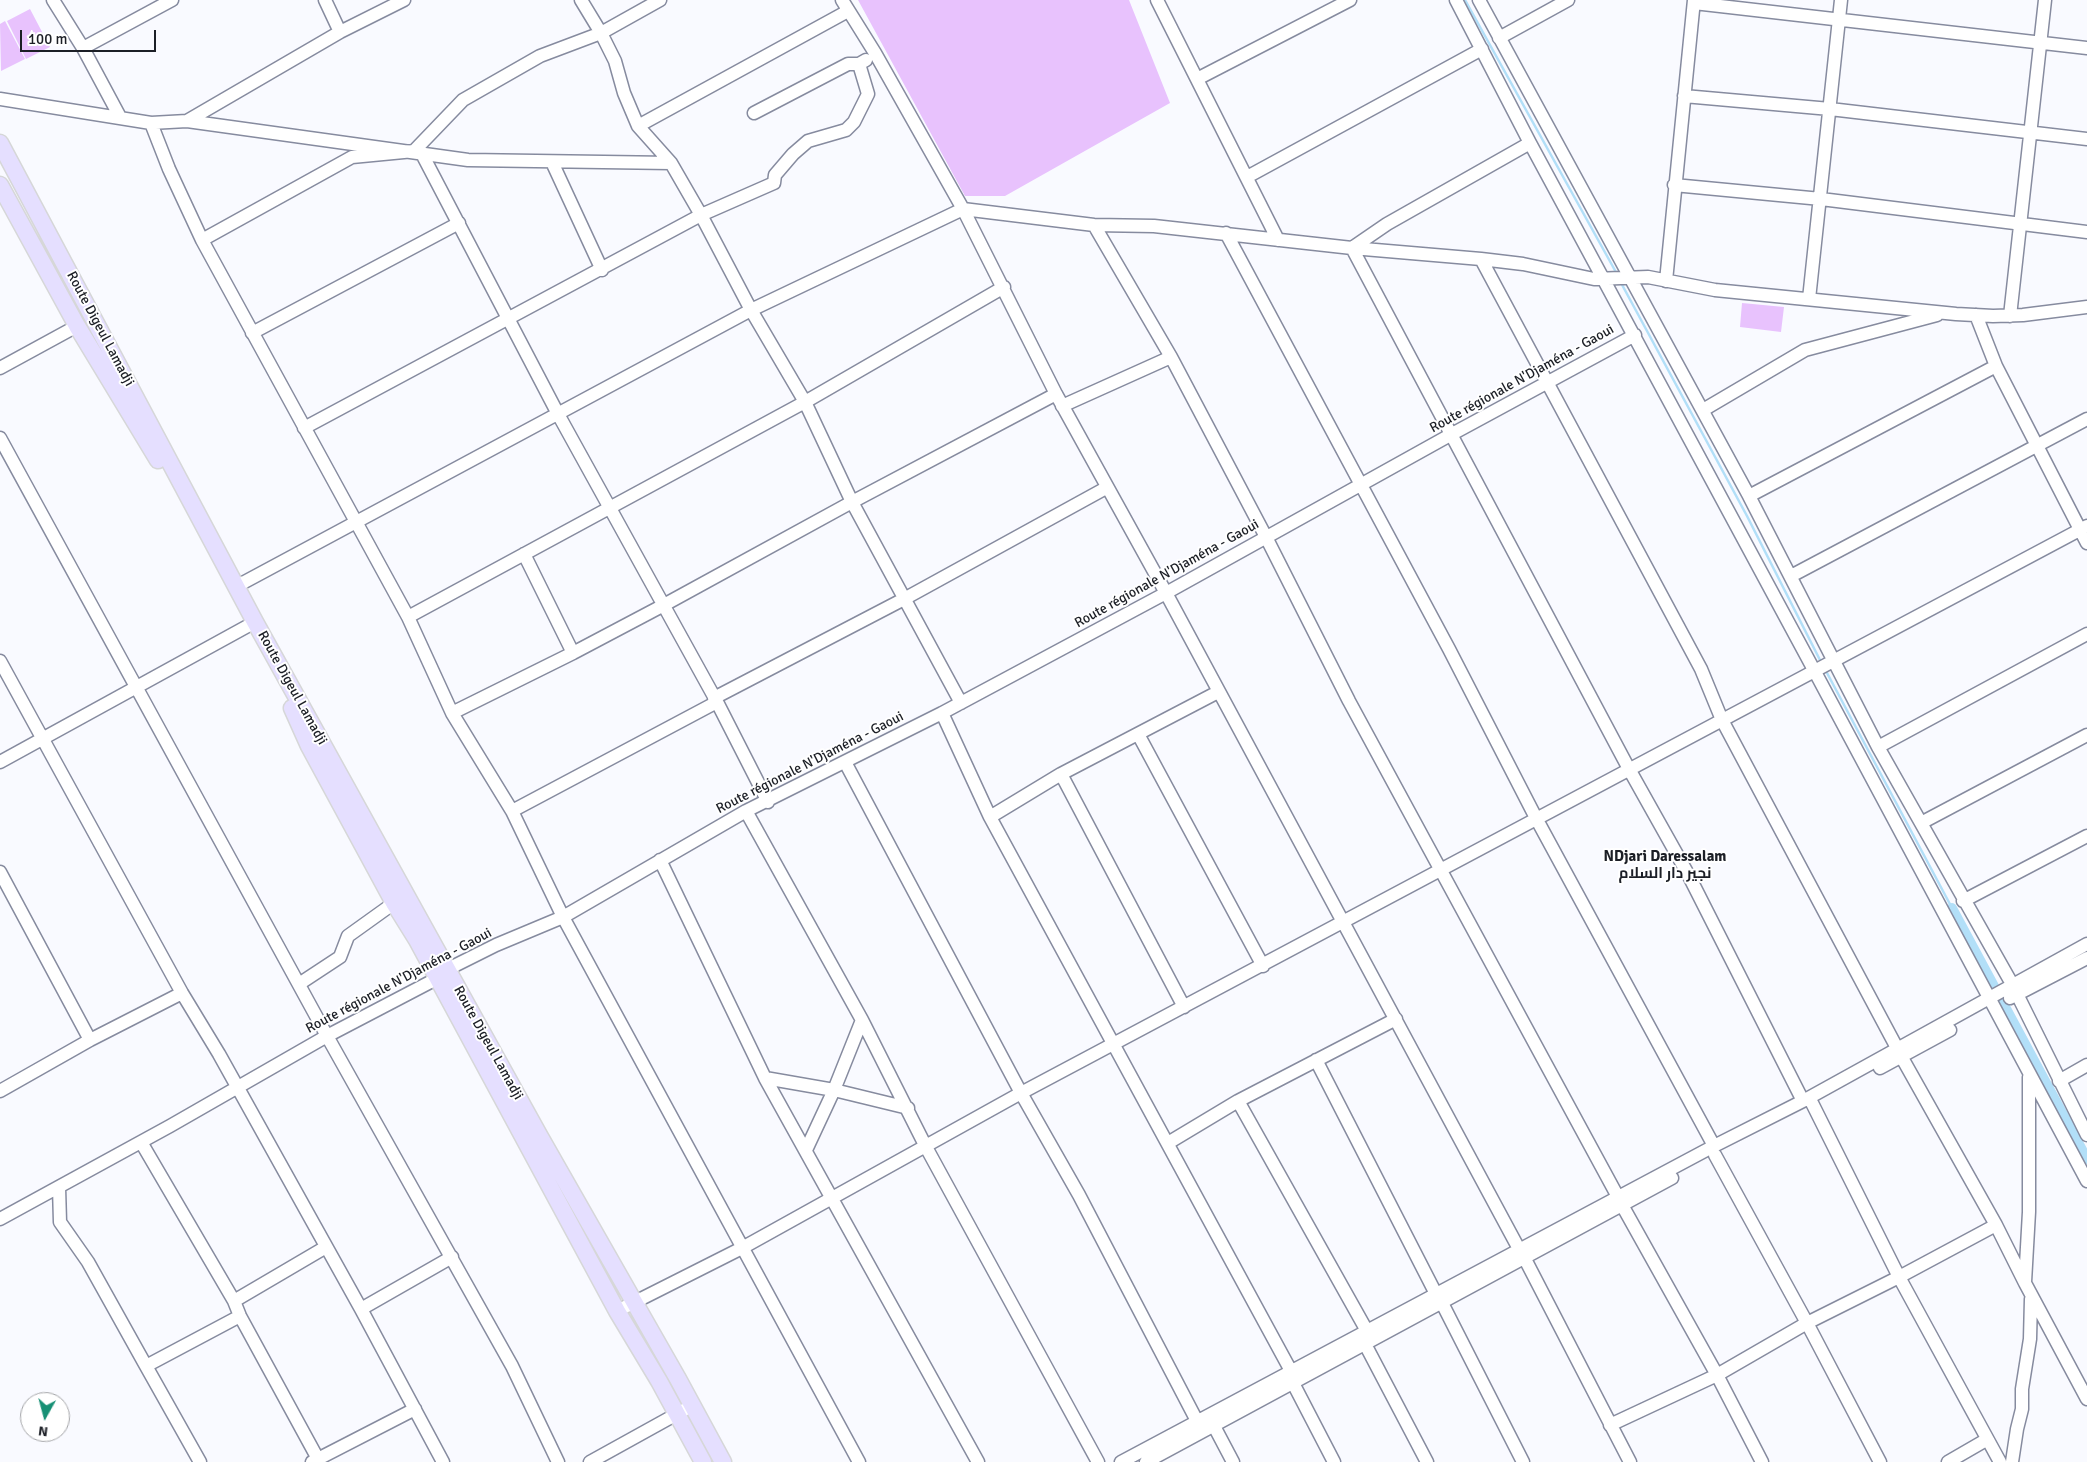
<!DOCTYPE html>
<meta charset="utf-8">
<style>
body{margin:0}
#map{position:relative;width:2087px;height:1462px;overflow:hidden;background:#f9faff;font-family:Signika,sans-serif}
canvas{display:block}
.north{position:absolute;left:20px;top:1392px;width:50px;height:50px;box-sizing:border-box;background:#fff;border:1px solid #a4a5a8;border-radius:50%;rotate:187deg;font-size:14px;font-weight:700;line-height:20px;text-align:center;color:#1c1f26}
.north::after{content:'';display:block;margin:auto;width:18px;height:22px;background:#179075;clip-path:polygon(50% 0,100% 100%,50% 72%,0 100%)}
.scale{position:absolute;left:20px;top:30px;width:136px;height:22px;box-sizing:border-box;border:2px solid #1c1f26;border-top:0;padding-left:6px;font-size:15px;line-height:18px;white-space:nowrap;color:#1c1f26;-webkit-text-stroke:4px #fff;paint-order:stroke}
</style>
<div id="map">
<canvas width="2087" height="1462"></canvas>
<div class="north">N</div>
<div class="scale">100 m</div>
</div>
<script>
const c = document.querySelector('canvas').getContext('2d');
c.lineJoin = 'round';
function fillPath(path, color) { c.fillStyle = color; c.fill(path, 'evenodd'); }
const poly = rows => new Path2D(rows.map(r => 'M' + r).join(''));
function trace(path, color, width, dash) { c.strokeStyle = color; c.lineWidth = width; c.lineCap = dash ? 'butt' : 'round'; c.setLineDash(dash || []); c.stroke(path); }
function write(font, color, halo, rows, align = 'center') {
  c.font = font + ' Signika,Cairo,sans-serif'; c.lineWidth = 4; c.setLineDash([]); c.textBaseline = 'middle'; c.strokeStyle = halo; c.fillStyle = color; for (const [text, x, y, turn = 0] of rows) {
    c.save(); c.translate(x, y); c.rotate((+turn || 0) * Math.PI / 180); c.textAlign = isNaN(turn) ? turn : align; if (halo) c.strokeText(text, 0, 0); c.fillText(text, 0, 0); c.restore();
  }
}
fillPath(poly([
 [858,0,1129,0,1170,103,1005,196,965,196],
 [30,9,50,47,26,59,7,21],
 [5,21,25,59,1,71,0,24],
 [1742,303,1784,307,1781,332,1740,327]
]), '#e8c2fd');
trace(poly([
 [1465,0,1617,274],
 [1620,281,1747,516,1822,664],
 [1826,671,1952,908]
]), '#b2dff8', 2.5);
trace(poly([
 [1952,908,2087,1159]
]), '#b2dff8', 10);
const minor = poly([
 [53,0,83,48,120,117],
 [325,0,340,32],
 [581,0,601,33,615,61,624,93,638,126,671,163,701,215,751,310,805,402,852,502,961,703],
 [842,0,875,53,963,209,1056,394,1166,593,1519,1249],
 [1157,0,1278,240],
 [1456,0,1530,143,1814,670,2087,1181],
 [1479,0,1749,496,1878,747,2012,984,2087,1135],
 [1694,3,2087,48],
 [1499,38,1568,0],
 [83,48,172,0],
 [1197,79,1350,0],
 [1684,96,1830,109,2087,139],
 [0,99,151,123,187,121,468,160,671,163],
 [754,113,848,64,859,64,866,60],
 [187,121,340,32,404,0],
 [151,123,169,169,202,240,408,617,452,713,512,811,563,917,859,1462],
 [638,126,848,11],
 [1530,143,1387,224,1352,248,1629,769,1689,876,1803,1101],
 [421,152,558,414,717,702,768,802],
 [552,162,602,270],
 [1247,177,1482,49],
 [1674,185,1821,199,2087,232],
 [1094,225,1171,357,1266,537,1349,701,1618,1197],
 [1226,233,1449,649,1536,818,1714,1146],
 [202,240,352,157,414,151,463,100,540,56,601,33,660,0],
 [1481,259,1701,669,1722,720,1897,1048],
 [1666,281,1694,0],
 [1809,299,1841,0],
 [1976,315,1996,366,2087,543],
 [2010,316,2045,0],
 [252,333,459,223],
 [0,368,77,326],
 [1062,406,1171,357],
 [1703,410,1805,350,1937,315],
 [304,428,701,215,774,183,775,175,793,154,808,141,846,130,854,122,868,94,859,64],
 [0,438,327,1036,512,1366,558,1462],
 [1749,496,1996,366],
 [524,554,573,653],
 [1791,576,2087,419],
 [237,586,751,310,963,209,1094,225,1154,226,1352,248,1481,259,1523,264,1594,279,1648,277,1715,290,1956,314,1993,316,2023,315,2087,307],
 [408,617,805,402,1004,287],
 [0,661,182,993,219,1054,361,1309,443,1462],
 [714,698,904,599,1106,488],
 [452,713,573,653,662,606,852,502,1056,394],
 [942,713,990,817,1061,774,1218,692],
 [1138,734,1263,966],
 [1878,747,2087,634],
 [0,762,255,622],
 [845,762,1021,1093,1079,1195,1197,1421],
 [1061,774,1184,1007],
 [512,811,717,702],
 [746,811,862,1020,926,1147,1098,1462],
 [990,817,1291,1371],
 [1921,823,2087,735],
 [660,860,765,1078,978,1462],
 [0,872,90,1040],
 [1963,901,2087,836],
 [299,984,340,957,348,936,394,903],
 [2010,998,2087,958],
 [1901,1056,1996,1225,2025,1283,2087,1399],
 [1316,1060,1436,1294],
 [1880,1068,1950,1030],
 [765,1078,834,1090,908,1108],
 [2059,1081,2087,1065],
 [0,1091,90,1040,182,993],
 [1238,1101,1367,1331],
 [1812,1103,1899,1277,2000,1462],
 [141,1142,234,1301,240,1316,318,1459],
 [1168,1143,1238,1101,1396,1019],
 [806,1150,834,1090,862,1020],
 [1715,1155,1807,1323,1880,1462],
 [59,1187,60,1222,88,1262,146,1366,240,1316],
 [1622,1205,1717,1375,1762,1462],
 [0,1219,170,1126,327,1036,438,978,448,969,496,945,563,917,746,811,942,713,1166,593,1452,434,1635,335],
 [1525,1259,1630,1462],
 [2025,1282,2029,1212,2029,1077],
 [234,1301,326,1247],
 [1442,1303,1523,1462],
 [361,1309,452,1257],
 [617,1311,742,1248,1021,1093,2087,526],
 [1365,1344,1427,1462],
 [146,1366,200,1462],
 [1293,1383,1334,1462],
 [1610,1425,1717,1375,1807,1323,1899,1277,1996,1225],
 [1214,1426,1233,1462],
 [312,1462,415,1409],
 [590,1462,684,1410],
 [1121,1462,1714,1146,1803,1101,2087,944],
 [1146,1462,1672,1178],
 [1948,1462,1986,1440],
 [2012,1462,2017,1429,2022,1409,2022,1389,2030,1339,2031,1299]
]);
const major = poly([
 [0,143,255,622,539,1135,678,1379,723,1462],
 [0,185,77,326,158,460],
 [292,708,309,746,394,903,417,940,617,1311,659,1381,703,1462]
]);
trace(minor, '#868b9f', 15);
trace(major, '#d6d7d8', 19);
trace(minor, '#fff', 12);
trace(major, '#e5dfff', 16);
write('14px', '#1c1f26', '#fff', [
 ["Route Digeul Lamadji",100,329,62],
 ["Route régionale N'Djaména - Gaoui",1522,379,-29],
 ["Route régionale N'Djaména - Gaoui",1167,574,-29],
 ["Route Digeul Lamadji",292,688,61],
 ["Route régionale N'Djaména - Gaoui",810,763,-27],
 ["Route régionale N'Djaména - Gaoui",399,981,-28],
 ["Route Digeul Lamadji",488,1043,61]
]);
write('bold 15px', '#1c1f26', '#fff', [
 ["NDjari Daressalam",1665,857],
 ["نجير دار السلام",1665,874]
]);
</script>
